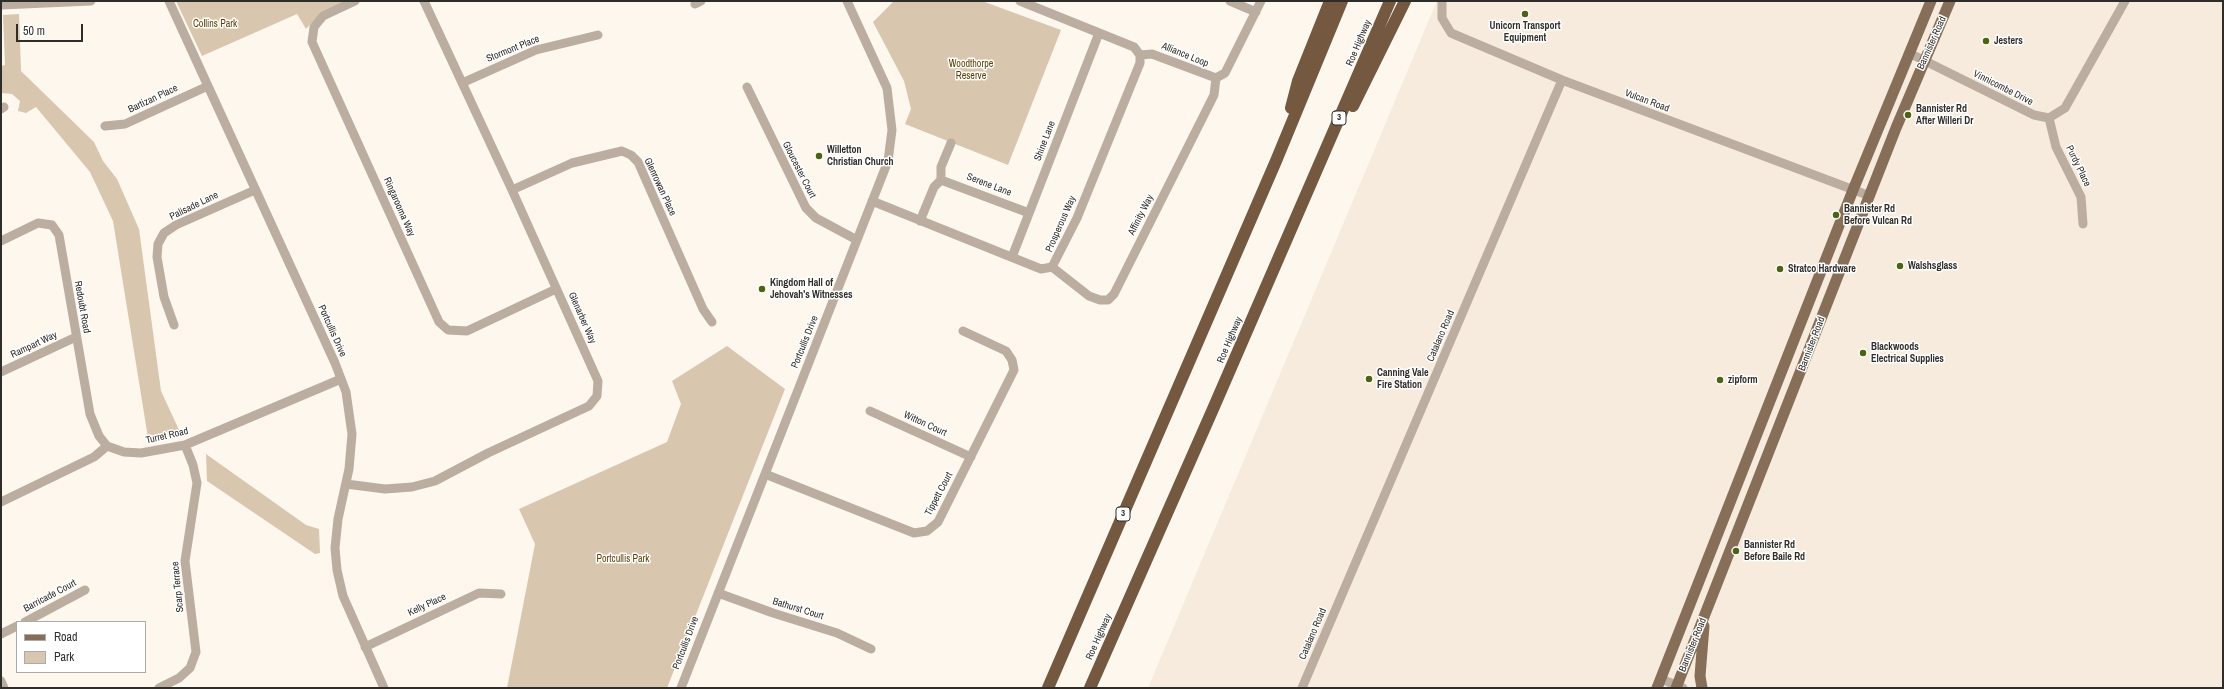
<!DOCTYPE html>
<style>
body{margin:0}
#map{position:relative;width:2224px;height:689px;overflow:hidden;background:#fdf7ee;font-family:"Archivo Narrow",sans-serif}
canvas{display:block}
.frame{position:absolute;inset:0;border:2px solid #2f2d2a;pointer-events:none}
.legend{position:absolute;left:16px;top:621px;width:130px;height:52px;box-sizing:border-box;background:#fff;border:1px solid #acabaa;margin:0;padding:5px 7px;list-style:none;font-size:12px;color:#2f2d2a}
.legend li{display:flex;align-items:center;gap:8px;height:20px}
.legend b{width:20px;border:1px solid #acabaa}
.scale{position:absolute;left:16px;top:24px;width:67px;height:18px;box-sizing:border-box;border:2px solid #2f2d2a;border-top:0;padding-left:5px;font-size:12px;line-height:14px;white-space:nowrap;color:#2f2d2a;-webkit-text-stroke:3px #fff;paint-order:stroke}
</style>
<div id="map">
<canvas width="2224" height="689"></canvas>
<div class="frame"></div>
<ul class="legend">
<li><b style="height:5px;background:#876e58"></b>Road</li>
<li><b style="height:11px;background:#d8c7ae"></b>Park</li>
</ul>
<div class="scale">50 m</div>
</div>
<script>
const c = document.querySelector('canvas').getContext('2d');
c.lineJoin = 'round';
function fillPath(path, color) { c.fillStyle = color; c.fill(path, 'evenodd'); }
const poly = rows => new Path2D(rows.map(r => 'M' + r).join(''));
function trace(path, color, width, dash) { c.strokeStyle = color; c.lineWidth = width; c.lineCap = dash ? 'butt' : 'round'; c.setLineDash(dash || []); c.stroke(path); }
function write(font, color, halo, rows, align = 'center') {
  c.font = font + ' "Archivo Narrow",sans-serif'; c.lineWidth = 3; c.setLineDash([]); c.textBaseline = 'middle'; c.strokeStyle = halo; c.fillStyle = color; for (const [text, x, y, turn = 0] of rows) {
    c.save(); c.translate(x, y); c.rotate((+turn || 0) * Math.PI / 180); c.textAlign = isNaN(turn) ? turn : align; if (halo) c.strokeText(text, 0, 0); c.fillText(text, 0, 0); c.restore();
  }
}
fillPath(poly([
 [1437,1,2223,1,2223,688,1148,688]
]), '#f6ebdc');
fillPath(poly([
 [176,1,348,1,321,13,306,29,297,14,202,56],
 [894,1,982,1,1061,30,1008,165,905,124,911,109,904,81,873,22],
 [19,14,21,71,94,142,103,161,117,179,139,229,161,391,180,432,148,438,113,221,90,172,36,107,26,113,18,111,20,101,12,94,1,93,1,66,5,65,3,15],
 [727,346,785,389,667,688,507,688,535,544,519,509,667,442,681,404,672,381],
 [206,454,306,525,319,529,320,553,315,554,207,481]
]), '#d8c7ae');
trace(poly([
 [169,1,335,363,346,392,352,434,349,469,338,519,335,548,337,570,343,596,384,688],
 [355,1,323,16,314,27,312,42,439,322,448,330,467,331,556,289],
 [1020,1,1134,47,1140,55,1152,54,1216,78,1225,73,1261,1],
 [1230,1,1256,12],
 [1442,1,1442,18,1451,33,1562,80,1870,196],
 [695,4,701,1],
 [1,5,91,1],
 [1909,53,2034,115,2049,118,2065,108,2125,1],
 [462,83,536,50,598,35],
 [747,87,806,208,816,218,857,240],
 [1,109,4,107],
 [2049,118,2056,147,2081,197,2083,224],
 [105,126,125,124,208,86],
 [941,180,1029,213],
 [512,190,572,163,622,151,631,155,638,162,703,309,712,322],
 [872,201,1041,269,1052,267,1077,218,1140,63,1140,55],
 [920,221,934,187,941,180,941,167,951,143],
 [1,241,38,223,52,225,59,235,90,414,99,436,107,446],
 [1012,257,1099,33],
 [1052,267,1089,296,1100,300,1108,300,1114,294,1214,95,1216,78],
 [174,325,164,297,157,257,158,244,164,233,176,225,255,190],
 [1,372,76,337],
 [870,411,971,457],
 [765,474,914,533,927,531,938,522,1014,370,1012,360,1006,351,963,331],
 [346,484,385,489,412,487,435,481,488,453,589,406,597,396,598,381,512,190,424,1],
 [1,502,94,457,107,446,124,452,141,453,185,445,341,379],
 [718,593,773,613,837,633,871,649],
 [25,622,85,590],
 [1,634,17,626],
 [365,647,479,593,501,594],
 [1661,679,1683,688],
 [1,681,4,688],
 [159,688,179,678,190,668,196,652,185,561,197,483,193,465,185,445],
 [681,688,888,161,892,130,887,88,847,1],
 [1302,688,1562,80]
]), '#bbada0', 9);
trace(poly([
 [1657,688,1853,190,1931,1],
 [1676,688,1896,128,1950,1],
 [1702,688,1700,676,1704,626]
]), '#876e58', 11);
trace(poly([
 [1353,106,1405,1],
 [1291,108,1298,81,1330,1],
 [1048,688,1276,161,1342,1],
 [1090,688,1213,409,1390,1]
]), '#74583f', 12);
for (const [x, y, r, color] of [
 [1525,14,4,"#4b6312"],
 [1986,41,4,"#4b6312"],
 [1908,115,4,"#4b6312"],
 [819,156,4,"#4b6312"],
 [1836,215,4,"#4b6312"],
 [1900,266,4,"#4b6312"],
 [1780,269,4,"#4b6312"],
 [762,289,4,"#4b6312"],
 [1863,353,4,"#4b6312"],
 [1369,379,4,"#4b6312"],
 [1720,380,4,"#4b6312"],
 [1736,551,4,"#4b6312"]
]) { const dot = new Path2D(); dot.arc(x, y, r, 0, 2 * Math.PI); c.fillStyle = color; c.fill(dot); trace(dot, '#fff', 1.5); }
for (const [x, y, w] of [
 [1339,118,14],
 [1123,514,14]
]) { const box = new Path2D(); box.roundRect(x - w / 2, y - 7, w, 14, 3); c.fillStyle = '#fff'; c.fill(box); trace(box, '#2f2d2a', 1); }
write('bold 9px', '#2f2d2a', null, [
 ["3",1339,118],
 ["3",1123,514]
]);
write('10px', '#5e3e00', '#fff', [
 ["Collins Park",215,24],
 ["Woodthorpe",971,64],
 ["Reserve",971,76],
 ["Portcullis Park",623,559]
]);
write('bold 10px', '#2f2d2a', '#fff', [
 ["Unicorn Transport",1525,26,"center"],
 ["Equipment",1525,38,"center"],
 ["Jesters",1994,41],
 ["Bannister Rd",1916,109],
 ["After Willeri Dr",1916,121],
 ["Willetton",827,150],
 ["Christian Church",827,162],
 ["Bannister Rd",1844,209],
 ["Before Vulcan Rd",1844,221],
 ["Walshsglass",1908,266],
 ["Stratco Hardware",1788,269],
 ["Kingdom Hall of",770,283],
 ["Jehovah's Witnesses",770,295],
 ["Blackwoods",1871,347],
 ["Electrical Supplies",1871,359],
 ["Canning Vale",1377,373],
 ["Fire Station",1377,385],
 ["zipform",1728,380],
 ["Bannister Rd",1744,545],
 ["Before Baile Rd",1744,557]
], 'left');
write('10px', '#2f2d2a', '#fff', [
 ["Roe Highway",1359,43,-67],
 ["Bannister Road",1932,43,-66],
 ["Stormont Place",513,49,-22],
 ["Alliance Loop",1185,55,22],
 ["Vinnicombe Drive",2003,88,27],
 ["Bartizan Place",153,99,-25],
 ["Vulcan Road",1647,101,21],
 ["Shine Lane",1045,141,-69],
 ["Purdy Place",2078,166,64],
 ["Gloucester Court",799,170,63],
 ["Serene Lane",989,185,21],
 ["Glenrowan Place",660,187,65],
 ["Palisade Lane",194,206,-26],
 ["Ringarooma Way",399,207,66],
 ["Affinity Way",1141,215,-63],
 ["Prosperous Way",1061,224,-66],
 ["Redoubt Road",82,307,80],
 ["Glenarber Way",582,318,66],
 ["Portcullis Drive",332,331,66],
 ["Catalano Road",1441,336,-67],
 ["Roe Highway",1230,340,-67],
 ["Portcullis Drive",805,342,-68],
 ["Bannister Road",1812,344,-69],
 ["Rampart Way",34,345,-25],
 ["Witton Court",925,424,25],
 ["Turret Road",167,436,-13],
 ["Tippett Court",939,494,-62],
 ["Scarp Terrace",178,587,-96],
 ["Barricade Court",50,596,-28],
 ["Kelly Place",427,605,-25],
 ["Bathurst Court",798,609,17],
 ["Catalano Road",1313,634,-67],
 ["Roe Highway",1099,637,-66],
 ["Portcullis Drive",686,643,-69],
 ["Bannister Road",1693,645,-68]
]);
</script>
